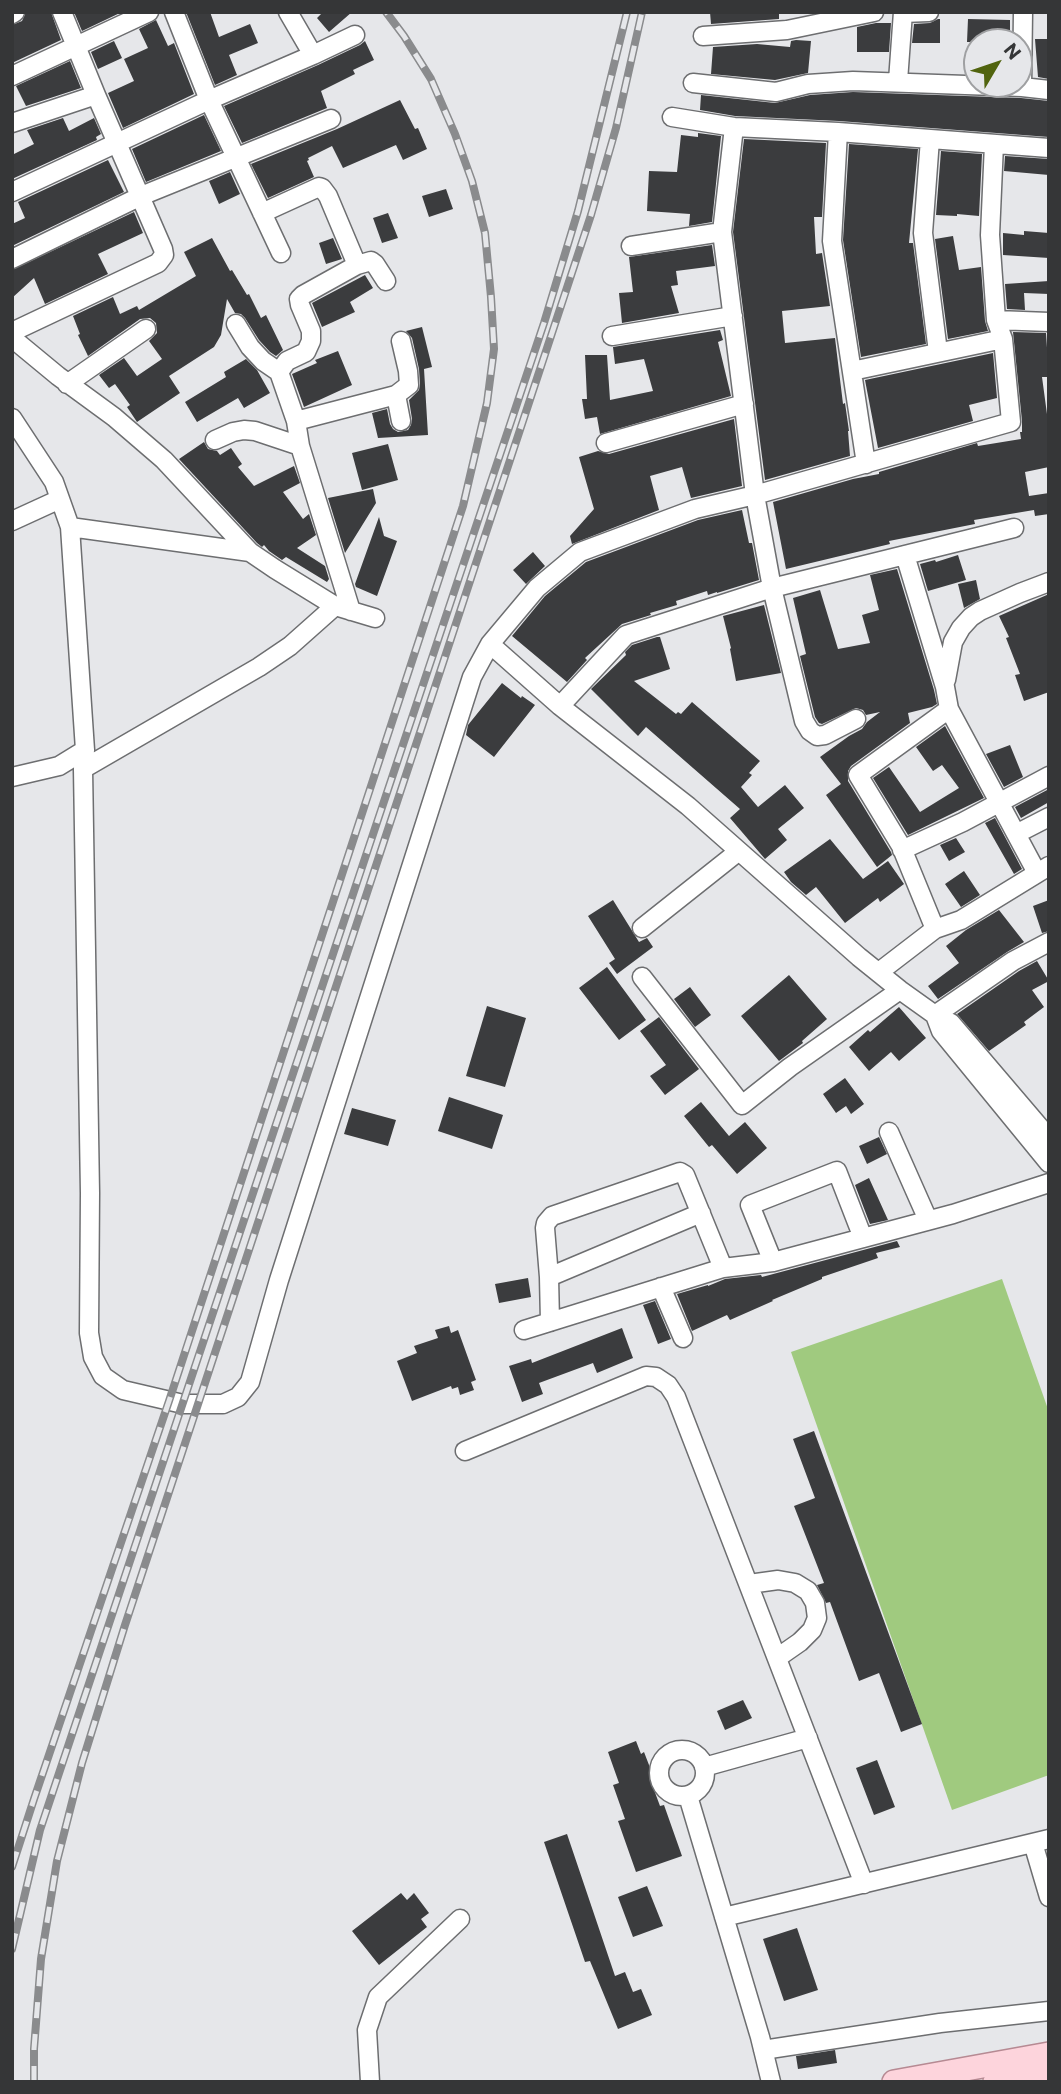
<!DOCTYPE html>
<style>
body{margin:0}
#map{position:relative;width:1061px;height:2094px;overflow:hidden;background:#e6e7ea;font-family:Commissioner,sans-serif}
canvas{display:block}
.frame{position:absolute;inset:0;border:14px solid #353637;pointer-events:none}
.north{position:absolute;left:963px;top:28px;width:70px;height:70px;box-sizing:border-box;background:#e6e7ea;border:2px solid #9fa0a2;border-radius:50%;rotate:51deg;font-size:19px;font-weight:700;line-height:28px;text-align:center;color:#353637}
.north::after{content:'';display:block;margin:auto;width:24px;height:32px;background:#51640f;clip-path:polygon(50% 0,100% 100%,50% 72%,0 100%)}
</style>
<div id="map">
<canvas width="1061" height="2094"></canvas>
<div class="frame"></div>
<div class="north">N</div>
</div>
<script>
const c = document.querySelector('canvas').getContext('2d');
c.lineJoin = 'round';
function fillPath(path, color) { c.fillStyle = color; c.fill(path, 'evenodd'); }
const poly = rows => new Path2D(rows.map(r => 'M' + r).join(''));
function trace(path, color, width, dash) { c.strokeStyle = color; c.lineWidth = width; c.lineCap = dash ? 'butt' : 'round'; c.setLineDash(dash || []); c.stroke(path); }
fillPath(poly([
 [1002,1279,1049,1412,1049,1775,952,1810,791,1352]
]), '#a0ca7f');
fillPath(poly([
 [26,12,51,12,61,40,12,63,12,25,22,21],
 [74,12,122,12,82,31],
 [186,12,210,12,219,37,250,24,258,43,229,55,237,75,215,85],
 [323,12,352,12,329,32,317,18],
 [710,12,779,12,779,19,711,24],
 [938,19,940,19,940,43,912,43,914,24,930,23],
 [968,19,1010,20,1010,42,967,42],
 [156,20,168,46,174,43,194,94,123,128,108,93,134,81,124,59,148,48,139,29],
 [876,23,891,23,889,52,857,52,857,27],
 [1035,39,1049,39,1049,79,1038,77],
 [796,40,811,41,808,73,775,80,711,74,713,47,757,44,790,47,791,41],
 [114,41,122,58,98,69,91,52],
 [365,41,374,60,353,70,355,74,321,91,327,108,242,143,224,106,318,65,360,45],
 [70,61,81,88,26,106,16,86],
 [853,92,1021,98,1049,101,1049,137,839,121,735,116,700,110,701,95,775,103,810,95],
 [400,100,415,129,418,128,427,149,403,160,396,145,343,168,332,146,308,158,309,160,307,161,314,177,268,198,251,164,337,129],
 [204,115,221,151,146,182,132,149],
 [63,118,69,131,94,118,101,134,96,137,97,140,12,179,12,155,34,144,27,130],
 [698,133,721,136,712,222,689,226,690,214,647,211,649,171,677,172,681,135,698,137],
 [744,139,826,143,822,217,814,217,816,254,822,253,830,306,782,311,785,343,835,338,843,404,845,403,849,431,848,431,850,456,765,480,733,232],
 [849,144,918,149,909,243,913,243,926,344,861,357,843,240],
 [941,151,982,154,979,216,957,214,957,216,936,215],
 [1005,156,1049,159,1049,175,1004,171],
 [108,160,124,192,12,246,12,224,25,218,18,202],
 [230,172,240,194,219,204,209,181],
 [446,189,453,209,429,217,422,196],
 [134,212,143,233,98,254,108,274,45,304,34,278,12,298,12,270],
 [388,213,398,238,382,243,373,218],
 [1024,231,1049,233,1049,258,1003,255,1003,233,1024,235],
 [953,236,959,270,981,267,985,321,988,331,948,339,935,239],
 [212,238,230,271,232,270,247,295,249,294,261,318,266,315,283,350,276,356,270,352,259,340,245,318,241,314,235,313,227,299,221,335,214,347,169,376,180,393,137,422,127,407,130,405,115,384,109,388,99,375,124,358,137,376,162,359,149,341,157,333,156,323,150,318,140,319,88,356,78,335,80,334,73,316,113,297,120,314,137,306,139,310,196,276,184,252],
 [333,238,342,259,326,264,319,243],
 [712,245,715,266,676,271,678,285,671,286,679,313,622,323,619,293,633,292,629,257],
 [365,275,373,288,350,302,355,312,322,327,312,303],
 [1049,281,1049,294,1024,293,1025,310,1007,309,1005,284],
 [422,327,432,367,424,369,428,435,378,438,372,413,387,409,390,424,393,429,398,432,408,430,411,425,412,419,409,400,419,390,420,384,419,369,412,338,406,331],
 [720,330,723,340,718,342,731,396,600,434,597,417,585,419,582,399,587,399,585,355,607,355,610,400,653,391,644,359,615,364,613,347],
 [1013,332,1046,333,1049,377,1042,377,1049,429,1049,467,1025,472,1029,496,1049,493,1049,514,1035,516,1034,510,974,520,975,524,889,541,890,544,786,569,773,502,853,479,879,474,879,472,977,443,978,446,1021,439,1020,432,1022,432,1022,421],
 [338,351,352,385,304,407,292,374,317,363,315,360],
 [993,353,997,398,969,405,973,421,878,448,865,380],
 [246,359,257,370,270,393,244,408,238,398,197,422,185,402,226,377,224,372],
 [734,419,742,486,691,498,682,467,650,476,659,510,572,544,570,536,594,509,579,457,598,451,609,454],
 [204,442,208,449,217,451,220,455,231,448,242,464,238,467,254,486,294,466,300,483,283,492,303,519,309,514,316,535,297,548,325,566,329,579,327,582,286,557,282,560,269,551,264,545,262,547,257,543,179,459],
 [388,444,398,480,362,490,352,453],
 [373,489,376,503,345,553,328,498],
 [742,510,749,543,752,543,759,580,717,593,717,592,708,595,707,591,676,601,677,605,650,613,651,615,622,624,585,658,587,660,567,682,512,636,545,596,586,562,698,520],
 [379,517,384,536,397,541,377,596,356,587,355,584],
 [533,552,545,566,526,584,513,570],
 [958,555,966,580,928,591,920,564,935,560,936,562],
 [897,569,934,690,937,704,932,707,908,713,910,723,851,766,848,771,848,781,891,852,892,855,877,867,826,795,841,784,820,757,849,736,862,729,867,722,880,712,866,715,863,710,856,708,822,724,819,723,815,717,800,656,806,654,793,598,820,590,838,649,870,643,862,615,879,610,870,575],
 [976,580,980,599,964,608,958,584],
 [1049,594,1049,692,1024,701,1015,675,1020,674,1006,638,1009,637,999,616],
 [764,605,781,673,736,681,730,649,731,648,723,616],
 [657,637,660,637,670,669,634,681,676,714,678,712,681,714,692,702,760,761,749,773,752,775,741,787,758,807,785,785,804,808,778,829,787,840,765,859,730,818,740,809,646,727,638,736,591,689,626,655,625,652,632,645],
 [502,683,521,698,522,696,535,705,494,757,466,735,468,725],
 [945,726,984,798,908,835,873,778,889,767,920,812,959,788,942,765,933,771,916,747],
 [1010,745,1023,777,1004,787,986,754],
 [1049,789,1049,802,1021,818,1015,807],
 [995,818,1022,869,1014,874,985,823],
 [956,838,965,852,949,861,940,845],
 [830,839,863,879,888,861,904,884,880,902,878,898,845,923,816,887,806,895,791,882,784,872],
 [964,871,980,895,961,907,945,884],
 [613,900,639,942,647,938,653,947,617,974,609,963,615,959,588,916],
 [1049,900,1049,931,1042,933,1033,906],
 [999,910,1024,942,1007,952,938,999,928,986,959,963,946,946,966,930],
 [1037,961,1049,981,1032,990,1044,1007,1024,1022,1026,1025,989,1051,957,1014,1019,971],
 [607,967,646,1020,619,1040,579,988],
 [789,975,827,1019,802,1041,803,1043,779,1061,741,1016],
 [690,987,711,1015,695,1027,674,999],
 [487,1006,526,1018,505,1087,466,1076],
 [899,1007,926,1038,899,1061,891,1052,869,1071,849,1047,868,1030,870,1032],
 [659,1017,699,1069,665,1095,650,1076,666,1065,640,1031],
 [845,1078,864,1104,851,1114,846,1106,836,1113,823,1094],
 [449,1097,503,1115,492,1149,438,1131],
 [701,1102,729,1136,745,1122,767,1148,737,1174,712,1145,709,1147,684,1116],
 [352,1108,396,1120,388,1146,344,1134],
 [879,1137,887,1154,867,1164,859,1146],
 [869,1178,888,1220,870,1224,855,1185],
 [897,1241,900,1247,876,1253,878,1258,822,1277,822,1279,772,1300,773,1301,730,1320,727,1315,692,1331,677,1294,708,1285,708,1286,725,1279,761,1275,762,1277],
 [528,1278,531,1297,499,1303,495,1284],
 [655,1301,671,1339,658,1344,643,1305],
 [449,1326,451,1333,458,1330,476,1380,471,1382,474,1390,460,1395,458,1387,452,1389,451,1386,412,1401,397,1361,417,1353,414,1346,438,1338,435,1330],
 [622,1328,633,1358,597,1373,593,1363,539,1383,543,1394,522,1402,509,1366,531,1359,532,1363],
 [814,1431,922,1724,901,1732,879,1673,859,1681,830,1602,826,1603,817,1585,824,1583,794,1506,815,1498,793,1439],
 [743,1700,752,1718,725,1730,717,1711],
 [636,1741,641,1754,644,1752,654,1778,650,1779,660,1806,664,1805,682,1856,636,1872,618,1821,625,1819,613,1785,619,1783,608,1752],
 [877,1760,895,1807,874,1815,856,1768],
 [567,1834,615,1976,625,1972,633,1992,641,1989,652,2015,618,2029,590,1961,585,1962,544,1842],
 [647,1886,663,1926,633,1937,618,1897],
 [401,1893,407,1900,414,1893,429,1913,421,1919,427,1927,379,1965,352,1931],
 [797,1928,818,1990,784,2001,763,1939],
 [835,2050,837,2063,798,2069,796,2056]
]), '#3b3c3e');
const minor = poly([
 [174,12,209,100,281,253],
 [288,12,313,55],
 [903,13,929,12],
 [12,14,15,12],
 [703,36,787,30,874,12],
 [12,76,149,12],
 [898,81,903,12],
 [693,83,776,92,808,84,853,81,1022,87,1049,90],
 [1022,87,1023,12],
 [672,117,734,127,838,132,1049,148],
 [12,123,96,95],
 [734,127,722,232,755,495,772,588,804,721,810,731,817,736,825,735,856,719],
 [838,132,832,241,866,464],
 [930,139,923,233,938,352],
 [12,192,209,100,313,55,355,35],
 [262,213,319,187,322,188,328,196,357,265],
 [631,246,722,232],
 [12,259,141,196,331,119],
 [996,320,1049,322],
 [236,324,250,347,263,361,279,372],
 [12,332,158,263,164,255,163,249,96,95,62,12],
 [612,336,733,316],
 [12,338,58,376,114,417,164,460,250,552,275,569,335,606,375,618],
 [852,371,1003,339],
 [67,384,146,329],
 [396,395,401,421],
 [12,418,54,482,70,527,85,750,83,769,90,1193,89,1333,93,1357,103,1376,123,1390,183,1404,223,1404,238,1397,250,1382,279,1280,472,677,490,644,537,588,580,552,695,509,755,495,1011,422,1003,339,996,320,990,235,994,144],
 [296,421,396,395,409,385,408,371,401,341],
 [215,440,233,432,244,430,255,431,300,446],
 [606,443,744,404],
 [12,521,60,499],
 [70,527,250,552],
 [905,555,945,687,949,709,1037,873],
 [351,611,300,446,296,421,279,372,287,361,306,352,311,341,311,331,300,305,299,299,303,295,357,265,371,261,375,264,386,281],
 [490,644,560,706,688,806,859,957,900,990,935,1015,951,1023,1049,1138],
 [946,680,953,642,961,628,971,617,980,611,1020,593,1049,582],
 [560,706,626,635,772,588,1014,528],
 [83,769,259,667,290,646,335,606],
 [12,777,59,766,85,750],
 [1016,834,1049,817],
 [902,850,963,822,1049,776],
 [642,928,739,851],
 [935,929,901,846,858,775,949,709],
 [879,972,935,929,961,920,1049,866],
 [642,977,742,1105,790,1067,900,990],
 [935,1015,941,1031,1049,1163],
 [935,1015,1013,961,1049,942],
 [889,1132,928,1220],
 [773,1262,750,1205,837,1171,863,1238],
 [549,1277,545,1228,546,1223,552,1216,680,1172,685,1175,723,1268],
 [661,1287,683,1338],
 [550,1322,549,1277,701,1213],
 [524,1330,723,1268,773,1262,953,1214,1049,1183],
 [465,1451,646,1376,656,1377,668,1385,676,1397,864,1884],
 [749,1584,778,1580,795,1583,808,1591,815,1603,817,1618,812,1630,800,1642,777,1658],
 '659 1773a23 23 0 1 1 46 0a23 23 0 1 1-46 0Z',
 [704,1767,808,1738],
 [688,1796,760,2037,771,2082],
 [1033,1843,1049,1897],
 [724,1917,1049,1839],
 [763,2050,940,2023,1049,2011],
 [370,2082,367,2030,378,1997,460,1919]
]);
const major = poly([
 [894,2082,1049,2054],
 [995,2082,1049,2072]
]);
trace(minor, '#6d6e70', 21);
trace(major, '#b68a93', 26);
trace(minor, '#fff', 18);
trace(major, '#fdd4dc', 23);
const rail = poly([
 [12,1867,34,1799,169,1401,463,506,487,403,494,349,491,297,485,233,472,181,455,134,431,79,404,36,386,12],
 [12,1949,40,1830,544,323,578,211,627,12],
 [34,2082,34,2049,41,1959,57,1861,82,1763,125,1625,591,215,616,128,642,12]
]);
trace(rail, '#8a8b8d', 8);
trace(rail, '#e6e7ea', 5, [16]);
</script>
